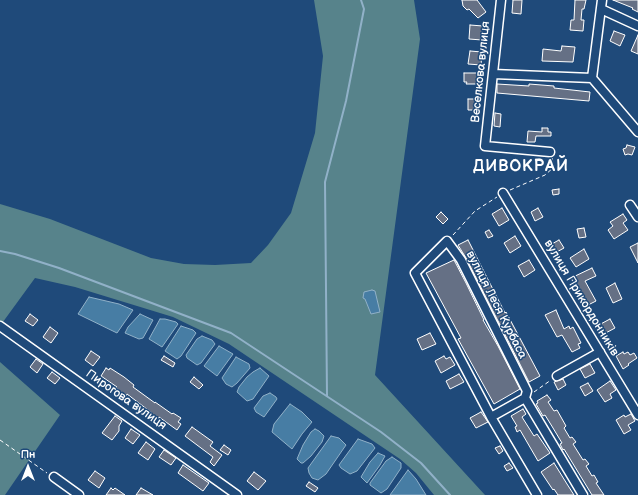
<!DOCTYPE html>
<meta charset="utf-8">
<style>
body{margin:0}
#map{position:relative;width:638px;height:495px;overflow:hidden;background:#1f4a7a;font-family:"Balsamiq Sans",sans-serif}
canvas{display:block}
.north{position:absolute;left:8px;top:447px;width:40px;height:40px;-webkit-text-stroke:3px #1f4a7a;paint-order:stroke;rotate:0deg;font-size:11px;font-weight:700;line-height:16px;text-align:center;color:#fff}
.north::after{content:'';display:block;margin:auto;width:14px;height:18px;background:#fff;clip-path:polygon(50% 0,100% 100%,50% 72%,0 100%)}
</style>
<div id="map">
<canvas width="638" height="495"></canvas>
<div class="north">Пн</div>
</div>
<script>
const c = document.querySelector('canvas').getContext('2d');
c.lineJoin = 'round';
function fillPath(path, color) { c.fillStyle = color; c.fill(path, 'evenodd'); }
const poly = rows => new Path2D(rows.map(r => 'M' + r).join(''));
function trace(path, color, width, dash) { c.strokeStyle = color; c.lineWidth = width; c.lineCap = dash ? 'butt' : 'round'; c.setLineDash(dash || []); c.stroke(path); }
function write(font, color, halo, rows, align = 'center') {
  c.font = font + ' "Balsamiq Sans",sans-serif'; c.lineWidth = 3; c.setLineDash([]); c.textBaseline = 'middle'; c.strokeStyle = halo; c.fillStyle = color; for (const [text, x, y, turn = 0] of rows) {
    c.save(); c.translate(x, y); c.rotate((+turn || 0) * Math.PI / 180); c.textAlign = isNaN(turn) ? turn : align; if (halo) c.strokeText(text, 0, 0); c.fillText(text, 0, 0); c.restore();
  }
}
fillPath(poly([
 [314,0,414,0,420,39,375,375,485,495,434,495,416,473,400,459,229,344,173,317,75,287,35,278,0,326,0,204,50,219,151,258,184,264,215,265,251,263,268,245,291,213,315,133,323,56],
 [0,362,60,415,5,495,0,495]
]), '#57838b');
const water = poly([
 [372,290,375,291,380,312,371,314,365,299,363,298,364,292,372,290],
 [89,297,119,304,133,310,117,333,78,314,89,297],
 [140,314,153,320,143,338,139,339,125,333,128,327,140,314],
 [160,319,165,319,176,322,178,324,162,347,149,339,160,319],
 [181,326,193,330,196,333,181,356,177,359,165,351,181,326],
 [202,336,212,340,215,344,201,363,197,365,187,358,186,355,197,339,202,336],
 [219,346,233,354,217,376,204,366,219,346],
 [236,357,249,364,250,368,237,383,232,387,226,384,222,378,236,357],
 [260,368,269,376,253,399,247,401,237,392,239,387,247,377,253,372,260,368],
 [270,393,276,397,277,399,264,417,256,412,254,408,263,396,270,393],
 [290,404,302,412,312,422,302,434,292,449,272,432,274,424,290,404],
 [315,429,319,431,324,436,322,442,311,456,303,463,301,463,297,459,303,445,311,432,315,429],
 [331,436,339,438,346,445,326,474,318,480,312,478,309,473,308,468,331,436],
 [358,439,372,444,375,448,357,471,350,474,341,468,339,465,358,439],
 [378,453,385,456,380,465,367,483,361,477,370,462,378,453],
 [392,457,401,463,401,468,387,489,381,493,370,485,370,483,386,461,392,457],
 [408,470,416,479,426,495,390,495,408,470]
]);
fillPath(water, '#477da4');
trace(water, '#91b1c8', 1);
trace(poly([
 [0,251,15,254,59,268,231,333,381,432,421,463,450,495],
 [327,396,325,182,346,101,364,9,361,0]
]), '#91b1c8', 2);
const building = poly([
 [462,0,477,0,486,12,478,18,469,9,467,10,463,6,462,0],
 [513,0,522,0,521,14,512,13,513,0],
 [575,0,586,0,584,9,582,9,581,20,584,20,583,31,570,30,571,20,574,20,575,0],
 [613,0,638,0,638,12,632,9,633,8,613,0],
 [470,25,483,26,482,40,469,39,470,25],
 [614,31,625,35,620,46,610,41,614,31],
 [638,35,638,54,631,51,638,35],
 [562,46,575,47,573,62,542,61,543,49,561,51,562,46],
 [470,51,482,52,481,65,468,64,470,51],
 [464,73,479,73,479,84,466,84,467,82,464,82,464,73],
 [497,84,529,86,529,84,554,86,554,88,590,92,589,101,497,93,497,84],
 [468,99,477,99,477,110,468,110,468,99],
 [495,113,501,114,500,127,494,126,495,113],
 [542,128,548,128,548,132,551,132,551,136,536,136,535,142,527,142,528,131,542,132,542,128],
 [627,145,635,147,632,155,628,154,625,155,623,149,626,148,627,145],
 [559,189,559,194,553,195,552,190,559,189],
 [502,208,509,220,499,226,492,214,502,208],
 [538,208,543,217,535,221,531,212,538,208],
 [441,212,448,219,443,224,436,217,441,212],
 [623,214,627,220,623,223,628,230,614,239,608,230,613,226,610,222,623,214],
 [584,228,586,237,579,238,577,229,584,228],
 [489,230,493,236,488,238,485,232,489,230],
 [515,236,521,246,510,253,504,243,515,236],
 [468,240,505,313,506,312,540,376,529,382,466,258,458,245,468,240],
 [559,240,564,248,555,253,550,245,559,240],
 [638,243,638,263,630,247,638,243],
 [584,249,589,259,576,267,570,258,584,249],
 [454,260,466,283,484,320,483,320,498,346,520,389,494,404,458,339,461,338,426,273,454,260],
 [529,260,535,270,524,277,518,266,529,260],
 [592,268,596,276,585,281,596,301,586,306,571,278,592,268],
 [615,283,622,299,613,303,606,288,615,283],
 [556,310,564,329,569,326,570,329,573,327,581,343,578,344,580,348,572,352,562,335,557,337,545,315,556,310],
 [30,314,38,320,33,326,25,321,30,314],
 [610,319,615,328,602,335,597,326,610,319],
 [50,327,58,333,51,343,43,337,50,327],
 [430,333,436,344,422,350,417,339,430,333],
 [91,351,100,357,93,366,85,360,91,351],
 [623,352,624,354,628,352,630,355,634,353,637,358,628,364,629,365,623,369,616,356,623,352],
 [164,356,175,363,173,367,161,360,164,356],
 [444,356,446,359,450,357,455,365,441,373,435,361,444,356],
 [36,359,43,364,37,373,30,367,36,359],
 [590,364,595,373,585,378,580,369,590,364],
 [106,368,109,370,110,368,124,377,134,385,133,387,155,403,155,402,172,414,173,413,181,418,178,422,181,424,177,430,159,417,158,420,151,415,152,413,127,394,126,396,116,388,117,387,101,376,106,368],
 [52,372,60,378,55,384,47,378,52,372],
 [459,374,464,382,450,389,446,381,459,374],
 [194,377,203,385,199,389,190,382,194,377],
 [563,379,566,385,558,390,554,382,563,379],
 [610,381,616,390,610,394,612,398,605,402,597,390,610,381],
 [588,383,593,391,585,396,580,387,588,383],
 [547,395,551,400,548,402,554,411,557,410,566,426,564,428,570,438,572,437,576,442,573,444,583,460,585,459,589,464,586,466,592,476,594,475,598,482,596,483,604,495,592,495,564,449,563,450,560,444,562,443,553,428,545,415,543,416,536,404,538,403,537,401,547,395],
 [523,409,526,414,522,417,534,436,537,434,550,453,538,461,520,430,517,432,515,427,517,426,511,416,523,409],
 [481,412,488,422,476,428,470,418,481,412],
 [631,414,635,421,628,425,631,430,624,434,616,420,624,415,625,417,631,414],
 [115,416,122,421,119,426,119,431,112,440,102,433,115,416],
 [192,427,213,442,210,446,222,455,214,466,210,462,213,457,185,436,192,427],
 [131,429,140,435,133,444,125,438,131,429],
 [146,442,155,449,148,460,138,453,146,442],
 [224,445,231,450,228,455,220,450,224,445],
 [500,446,503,451,499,454,495,448,500,446],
 [164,450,176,458,171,465,159,457,164,450],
 [509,463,513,468,507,471,504,466,509,463],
 [554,463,567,484,574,495,558,495,554,489,553,490,541,472,554,463],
 [183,465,209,483,203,491,178,473,183,465],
 [95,471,105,478,99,488,88,480,95,471],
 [254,472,266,481,258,490,247,481,254,472],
 [309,482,318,488,315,492,306,486,309,482],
 [111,488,113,490,115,488,125,495,106,495,111,488],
 [141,488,153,495,136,495,141,488]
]);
fillPath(building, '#657085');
trace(building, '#fff', 1);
const minor = poly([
 [501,0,485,146,550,152],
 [601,9,638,26],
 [493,74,592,78,638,132],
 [592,78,602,0],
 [503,193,638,415],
 [630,205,638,217],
 [0,326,237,495],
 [557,376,600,352],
 [491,417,525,398],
 [54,477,79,495],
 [537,495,491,417,415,273,447,241,461,260,527,391,525,398,583,495]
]);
trace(minor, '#fff', 11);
trace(poly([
 [510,190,545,175,554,167,552,158],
 [453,235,475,211,497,197],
 [534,392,551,380],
 [0,440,47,473]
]), '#fff', 1, [4, 3]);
trace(minor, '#1f4a7a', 8);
write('12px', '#fff', '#1f4a7a', [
 ["Веселкова вулиця",481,72,-84],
 ["вулиця Прикордонників",581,298,59],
 ["вулиця Леся Курбаса",496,305,63],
 ["Пирогова вулиця",126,400,35]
]);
c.letterSpacing = '1px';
write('bold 16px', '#fff', '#1f4a7a', [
 ["ДИВОКРАЙ",521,167]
]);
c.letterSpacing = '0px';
</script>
